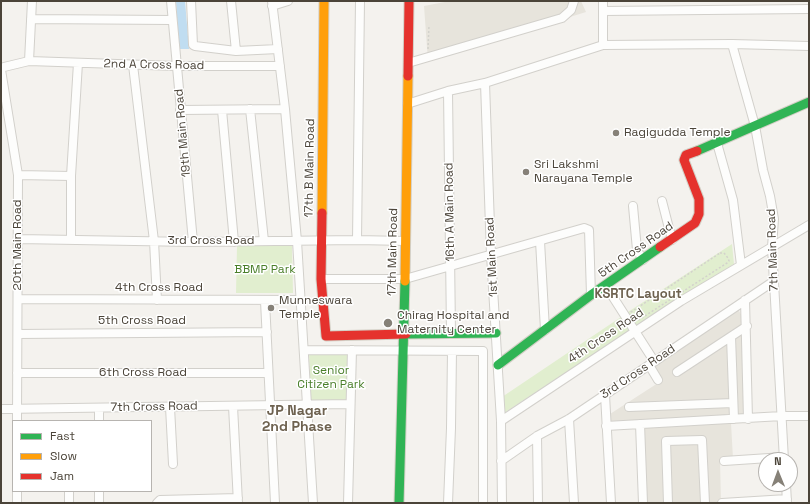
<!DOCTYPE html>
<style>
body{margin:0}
#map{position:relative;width:810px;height:504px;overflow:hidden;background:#f4f2ee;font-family:"Space Grotesk",sans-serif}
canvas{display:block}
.frame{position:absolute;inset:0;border:2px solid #4b4439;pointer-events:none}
.legend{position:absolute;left:12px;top:420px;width:140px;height:72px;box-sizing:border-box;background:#fff;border:1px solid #b7b4b0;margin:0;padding:5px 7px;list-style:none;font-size:12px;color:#4b4439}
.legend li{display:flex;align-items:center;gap:8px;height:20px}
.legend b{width:20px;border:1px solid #b7b4b0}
.north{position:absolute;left:758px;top:452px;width:40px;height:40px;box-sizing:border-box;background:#fff;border:1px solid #b7b4b0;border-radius:50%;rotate:359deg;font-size:11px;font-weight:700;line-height:16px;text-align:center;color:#4b4439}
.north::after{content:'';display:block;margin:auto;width:14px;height:18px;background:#868178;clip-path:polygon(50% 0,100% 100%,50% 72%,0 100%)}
</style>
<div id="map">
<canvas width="810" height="504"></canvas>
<div class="frame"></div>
<ul class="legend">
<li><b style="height:5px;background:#30b455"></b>Fast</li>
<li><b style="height:5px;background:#ff9f0a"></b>Slow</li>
<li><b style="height:5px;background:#e5322d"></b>Jam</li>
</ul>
<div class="north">N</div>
</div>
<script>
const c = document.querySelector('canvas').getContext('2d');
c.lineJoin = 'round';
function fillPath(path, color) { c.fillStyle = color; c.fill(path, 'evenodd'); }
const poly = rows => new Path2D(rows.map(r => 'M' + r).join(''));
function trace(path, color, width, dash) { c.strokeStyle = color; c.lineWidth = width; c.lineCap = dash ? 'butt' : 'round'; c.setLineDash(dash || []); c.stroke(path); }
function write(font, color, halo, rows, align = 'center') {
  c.font = font + ' "Space Grotesk",sans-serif'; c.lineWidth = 3; c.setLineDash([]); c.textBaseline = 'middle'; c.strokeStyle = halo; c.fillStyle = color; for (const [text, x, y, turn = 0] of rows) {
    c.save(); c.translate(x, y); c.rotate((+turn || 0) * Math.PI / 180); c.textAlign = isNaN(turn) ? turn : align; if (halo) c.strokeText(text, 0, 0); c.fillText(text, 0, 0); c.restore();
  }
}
fillPath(poly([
 [450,1,581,1,586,12,428,61,424,6],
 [737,307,745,322,747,422,731,423,733,459,720,460,721,503,645,503,642,423,610,425,610,414,658,383,649,367]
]), '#e7e4dc');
fillPath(poly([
 [732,244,734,264,636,327,628,312],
 [237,246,292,246,293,293,236,293],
 [621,317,631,330,504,413,502,397],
 [351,353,353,402,311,404,309,354]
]), '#e1eecf');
fillPath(poly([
 [176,1,185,1,189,49,179,49]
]), '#c0ddf1');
const street = poly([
 [171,1,193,242],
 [191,1,193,45,195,46,236,51,278,49],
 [231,1,236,51],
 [272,1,285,109,297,241,313,503],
 [603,1,603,45],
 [272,6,288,1],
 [603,11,809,9],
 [31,19,172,20],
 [732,44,755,126,763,170,770,196,774,219,772,247,784,460],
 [29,61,32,1],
 [408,63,562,18,571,10,574,1],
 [133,65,154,241,157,300],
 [1,69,4,67,29,61,176,66,280,66],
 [1,70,18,175,17,421],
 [485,83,491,255,501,421,502,503],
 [448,91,451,333],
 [407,104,448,91,485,83,603,45,732,44,809,46],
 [250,109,264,241],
 [180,110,285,109],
 [222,110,234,242],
 [717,143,733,200,741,265],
 [18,175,71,176],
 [662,201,672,240],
 [633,206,637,250,643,260],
 [18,239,193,242,357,240,405,241],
 [71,240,71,176,78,63],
 [357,240,360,1],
 [540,241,545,330],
 [321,279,405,279,584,228,589,230,591,295],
 [606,286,654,361],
 [18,299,300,300],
 [745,300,748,419],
 [265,301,275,503],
 [18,334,267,332],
 [731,337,734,419],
 [304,350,483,351,483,503],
 [649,365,658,380],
 [677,372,747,326],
 [17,373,268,373],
 [605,395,611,503],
 [233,406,238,503],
 [170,407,173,464],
 [629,407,733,403],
 [99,408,99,421],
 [1,409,350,404],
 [569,419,574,503],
 [501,421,681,301,809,225],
 [640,424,643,503],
 [606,426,782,416,809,416],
 [537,436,538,503],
 [501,461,537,436,569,419,774,281],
 [724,461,784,457],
 [786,484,787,503],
 [17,503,17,491],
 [69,503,69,491],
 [99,503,99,491],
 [157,503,160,500,238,498],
 [348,503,352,350],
 [448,503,451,428,452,351],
 [668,503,666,441,702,440,705,503],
 [722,503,787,499]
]);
const fast = poly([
 [697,151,809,102],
 [406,334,496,333],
 [498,365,591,295,660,247],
 [399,503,405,281]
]);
const slow = poly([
 [322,213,324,1],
 [405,281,408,76]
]);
const jam = poly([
 [408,76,409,1],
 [322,213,321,279,326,336,406,334],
 [660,247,695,223,699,214,699,199,684,160,686,155,697,151]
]);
trace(street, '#d2d0cb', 10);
trace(fast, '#d3cfc5', 11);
trace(slow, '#d3cfc5', 11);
trace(jam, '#d3cfc5', 11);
trace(poly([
 [428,49,429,25],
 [720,253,724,253,728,258,729,261,727,263,637,321,632,318,630,316,631,312,720,253]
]), '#d3d2cc', 1.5, [2, 2]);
trace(street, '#fdfdfc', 8);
trace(fast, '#30b455', 9);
trace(slow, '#ff9f0a', 9);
trace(jam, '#e5322d', 9);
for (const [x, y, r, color] of [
 [616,133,4,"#868178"],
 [526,172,4,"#868178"],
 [271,308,4,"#868178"],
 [388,323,5,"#868178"]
]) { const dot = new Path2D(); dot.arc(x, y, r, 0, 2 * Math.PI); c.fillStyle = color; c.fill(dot); trace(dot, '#fff', 1.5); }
write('12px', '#4b4439', '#fff', [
 ["2nd A Cross Road",154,65,1],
 ["19th Main Road",183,133,-95],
 ["17th B Main Road",310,168,-89],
 ["16th A Main Road",450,212,-91],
 ["3rd Cross Road",211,241],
 ["20th Main Road",18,245,-90],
 ["5th Cross Road",636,250,-35],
 ["7th Main Road",773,250,-92],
 ["17th Main Road",393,252,-89],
 ["1st Main Road",492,257,-93],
 ["4th Cross Road",159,288],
 ["5th Cross Road",142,321],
 ["4th Cross Road",606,336,-34],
 ["3rd Cross Road",638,372,-34],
 ["6th Cross Road",143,373],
 ["7th Cross Road",154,407,-1]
]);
write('12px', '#4b4439', '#fff', [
 ["Ragigudda Temple",624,133],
 ["Sri Lakshmi",534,165],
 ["Narayana Temple",534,179],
 ["Munneswara",279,301],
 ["Temple",279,315],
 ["Chirag Hospital and",397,316],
 ["Maternity Center",397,330]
], 'left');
write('12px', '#4a7f2a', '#fff', [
 ["BBMP Park",265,270],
 ["Senior",331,371],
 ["Citizen Park",331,385]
]);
write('bold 13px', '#6e6250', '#fff', [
 ["KSRTC Layout",638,294]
]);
write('bold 14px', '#6e6250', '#fff', [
 ["JP Nagar",297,411],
 ["2nd Phase",297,427]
]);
</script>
